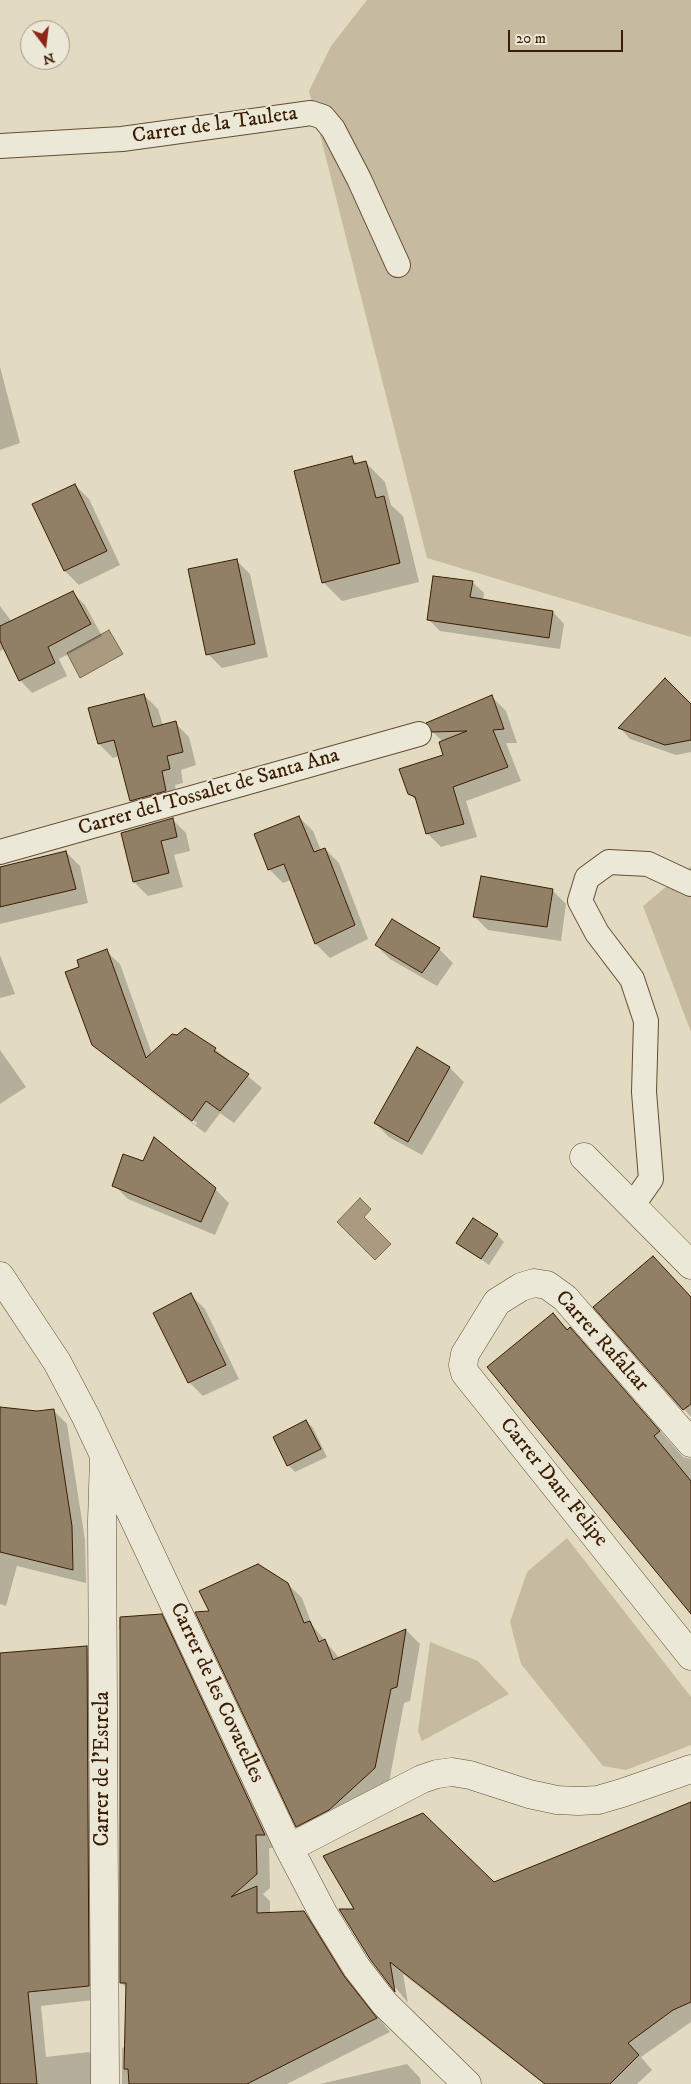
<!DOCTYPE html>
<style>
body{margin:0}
#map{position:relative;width:691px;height:2084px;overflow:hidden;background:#e2dbc1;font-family:"IM FELL DW Pica",serif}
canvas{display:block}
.north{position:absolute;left:20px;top:20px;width:50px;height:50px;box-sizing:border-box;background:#ece8d7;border:1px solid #a59782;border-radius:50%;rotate:165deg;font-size:14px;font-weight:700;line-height:20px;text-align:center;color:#3b1d03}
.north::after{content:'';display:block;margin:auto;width:18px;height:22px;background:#8f2418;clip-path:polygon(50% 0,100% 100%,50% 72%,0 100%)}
.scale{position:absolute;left:508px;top:30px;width:115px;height:22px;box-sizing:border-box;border:2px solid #3b1d03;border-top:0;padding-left:6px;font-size:15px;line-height:18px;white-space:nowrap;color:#3b1d03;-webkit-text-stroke:4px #ece8d7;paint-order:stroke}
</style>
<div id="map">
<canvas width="691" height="2084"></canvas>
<div class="north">N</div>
<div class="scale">20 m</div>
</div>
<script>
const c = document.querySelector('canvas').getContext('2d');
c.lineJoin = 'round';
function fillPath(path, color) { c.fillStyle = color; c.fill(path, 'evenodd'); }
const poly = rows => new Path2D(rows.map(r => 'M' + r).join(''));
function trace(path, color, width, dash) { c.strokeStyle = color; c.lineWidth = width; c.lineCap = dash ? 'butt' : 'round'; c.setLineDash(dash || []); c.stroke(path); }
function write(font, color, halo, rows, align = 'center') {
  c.font = font + ' "IM FELL DW Pica",serif'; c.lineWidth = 4; c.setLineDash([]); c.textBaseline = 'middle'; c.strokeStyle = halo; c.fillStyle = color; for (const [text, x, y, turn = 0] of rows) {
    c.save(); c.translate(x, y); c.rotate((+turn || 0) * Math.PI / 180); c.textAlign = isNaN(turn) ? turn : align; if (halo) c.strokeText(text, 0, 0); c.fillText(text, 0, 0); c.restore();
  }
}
fillPath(poly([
 [367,0,691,0,691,637,427,558,309,91,331,46],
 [691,866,691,1032,643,906],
 [567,1538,691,1697,691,1745,626,1770,603,1766,521,1664,510,1622,527,1572],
 [430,1642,478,1661,509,1694,422,1741,418,1731]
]), '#c6bba1');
const water = poly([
 [109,630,123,654,80,678,67,653,109,630],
 [360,1198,371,1209,364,1217,391,1244,375,1260,337,1222,360,1198]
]);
fillPath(water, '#a99a80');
trace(water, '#7d684e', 1);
fillPath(poly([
 [0,367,20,443,0,450],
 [352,458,358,464,366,463,385,482,391,505,403,516,419,582,342,601,323,582],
 [75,485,89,499,120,565,79,585,65,571,34,504],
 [236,560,250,574,268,657,222,668,208,654],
 [472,582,484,593,483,600,553,612,564,624,560,649,440,631,428,619],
 [73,593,85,605,102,636,59,659,67,676,32,693,20,680,4,649,0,651,0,606,12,622],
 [144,695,158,709,163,726,175,723,189,737,196,765,181,770,183,783,175,785,179,805,145,814,131,800,119,756,113,758,99,744],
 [492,697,506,711,517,743,506,743,521,781,466,801,477,837,441,847,427,833,418,802,409,793,444,756,443,742,433,732],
 [691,705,691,752,676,755,630,739,620,728],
 [299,817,313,831,321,851,325,849,339,863,368,939,330,958,316,944,291,880,283,883,269,869],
 [172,819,186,833,190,851,174,855,183,887,148,896,134,882,122,834],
 [66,852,80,866,88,903,0,924,0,868],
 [552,890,566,904,561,941,488,930,474,916],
 [376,945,439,949,453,963,437,986,390,959],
 [106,951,120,964,152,1054,215,1049,262,1088,234,1123,220,1113,205,1133,106,1057,196,1125,197,1123,103,1052,103,1054,93,1044,81,968],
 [0,955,15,994,0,998],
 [417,1049,450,1068,464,1082,422,1155,389,1137,375,1123],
 [0,1050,26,1087,0,1104],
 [114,1185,215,1189,229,1203,215,1235,128,1199],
 [497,1235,504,1242,489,1265,458,1243],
 [653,1258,691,1297,691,1417,595,1307],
 [191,1295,205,1309,239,1379,203,1396,189,1382],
 [553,1315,583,1343,683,1457,691,1459,691,1614],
 [0,1409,37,1413,53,1410,67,1424,85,1540,86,1583,17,1566,6,1606,0,1604],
 [306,1421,313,1428,327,1457,295,1472,288,1465],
 [288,1584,302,1598,312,1625,340,1659,406,1630,420,1644,410,1701,404,1703,389,1782,311,1840,297,1826,211,1612],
 [161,1615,175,1629,278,1848,269,1848,270,1888,263,1894,270,1901,270,1913,304,1912,318,1926,357,1991,390,2032,287,2084,122,2084,122,2048,125,2047,127,1988,121,1983,120,1644,133,1643,119,1629,119,1618],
 [87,1647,100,1660,102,1999,41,2006,46,2057,89,2052,102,2065,103,2084,0,2084,0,1684],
 [691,1804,691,2022,641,2057,652,2070,637,2084,544,2084,403,1974,408,2003,371,1958,356,1910,494,1883],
 [407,2064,420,2078,421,2084,320,2084]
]), '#0003');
const building = poly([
 [352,456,354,464,366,461,376,498,384,496,400,563,322,583,294,471,352,456],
 [75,484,107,551,64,571,32,504,75,484],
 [237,559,255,644,206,655,188,569,237,559],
 [433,576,473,581,470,597,553,611,549,638,427,620,433,576],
 [73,591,91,624,48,647,55,663,19,681,0,641,0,626,73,591],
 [665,678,691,704,691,740,665,745,618,728,665,678],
 [144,694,153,727,176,721,183,752,167,756,170,769,162,771,166,791,130,801,114,740,98,744,88,708,144,694],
 [492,695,504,729,493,730,508,767,453,787,464,824,426,834,415,797,408,794,399,769,443,755,439,742,467,731,432,732,426,723,492,695],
 [299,816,314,852,325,848,355,925,315,944,284,864,268,870,254,834,299,816],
 [173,818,177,837,161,841,169,873,133,882,121,833,173,818],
 [66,851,76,889,0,907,0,867,66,851],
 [481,876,553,889,547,927,473,917,481,876],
 [392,919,440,948,422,973,375,945,392,919],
 [107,949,146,1058,172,1034,177,1035,185,1028,216,1048,214,1051,249,1074,220,1111,206,1101,192,1121,92,1045,65,972,79,967,77,960,107,949],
 [417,1047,450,1067,408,1142,374,1123,417,1047],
 [154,1137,216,1188,201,1222,112,1186,123,1154,143,1161,154,1137],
 [473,1218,498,1234,481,1259,456,1243,473,1218],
 [653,1256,691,1297,691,1404,683,1410,593,1307,653,1256],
 [191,1293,226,1365,188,1383,153,1313,191,1293],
 [553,1313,567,1330,570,1327,660,1431,654,1436,691,1481,691,1614,487,1367,553,1313],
 [0,1407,37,1411,54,1409,72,1526,73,1570,0,1552,0,1407],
 [306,1420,321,1449,287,1466,273,1437,306,1420],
 [258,1564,288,1583,304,1623,310,1621,319,1642,325,1639,333,1660,406,1629,397,1687,391,1689,375,1768,329,1810,296,1827,195,1612,209,1611,199,1591,258,1564],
 [162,1614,265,1835,256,1835,257,1874,231,1897,257,1886,257,1913,304,1911,344,1976,377,2018,247,2084,129,2084,128,2069,124,2069,126,1983,120,1983,120,1617,162,1614],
 [87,1646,89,1986,28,1992,37,2084,0,2084,0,1653,87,1646],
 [691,1802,691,2002,673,2010,628,2043,639,2055,610,2084,545,2084,390,1962,395,1992,370,1959,339,1909,354,1909,323,1856,423,1813,494,1882,691,1802]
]);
fillPath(building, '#928066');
trace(building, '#3b1d03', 1);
const lane = poly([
 [0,146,122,139,311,113,323,117,333,129,359,179,398,265],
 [0,852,419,734],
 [632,1206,651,1179,644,1092,646,1021,632,979,597,933,580,901,587,878,609,862,648,864,691,884]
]);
const street = poly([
 [584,1157,691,1265],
 [0,1276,57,1362,86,1417,289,1848,323,1913,357,1968,385,2004,467,2084],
 [691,1443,565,1298,547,1285,534,1283,521,1287,497,1302,465,1354,463,1365,465,1373,691,1656],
 [104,1458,102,1521,105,2084],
 [289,1848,422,1779,437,1774,452,1772,470,1775,529,1794,557,1800,578,1801,598,1800,622,1793,691,1769]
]);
trace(lane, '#654c32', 26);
trace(street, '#654c32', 29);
trace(lane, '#ece8d7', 24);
trace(street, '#ece8d7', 28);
write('21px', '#3b1d03', '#ece8d7', [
 ["Carrer de la Tauleta",215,126,-8],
 ["Carrer del Tossalet de Santa Ana",209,793,-16],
 ["Carrer Rafaltar",601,1342,48],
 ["Carrer Dant Felipe",553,1483,51],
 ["Carrer de les Covatelles",216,1693,65],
 ["Carrer de l'Estrela",104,1769,-90]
]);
</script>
